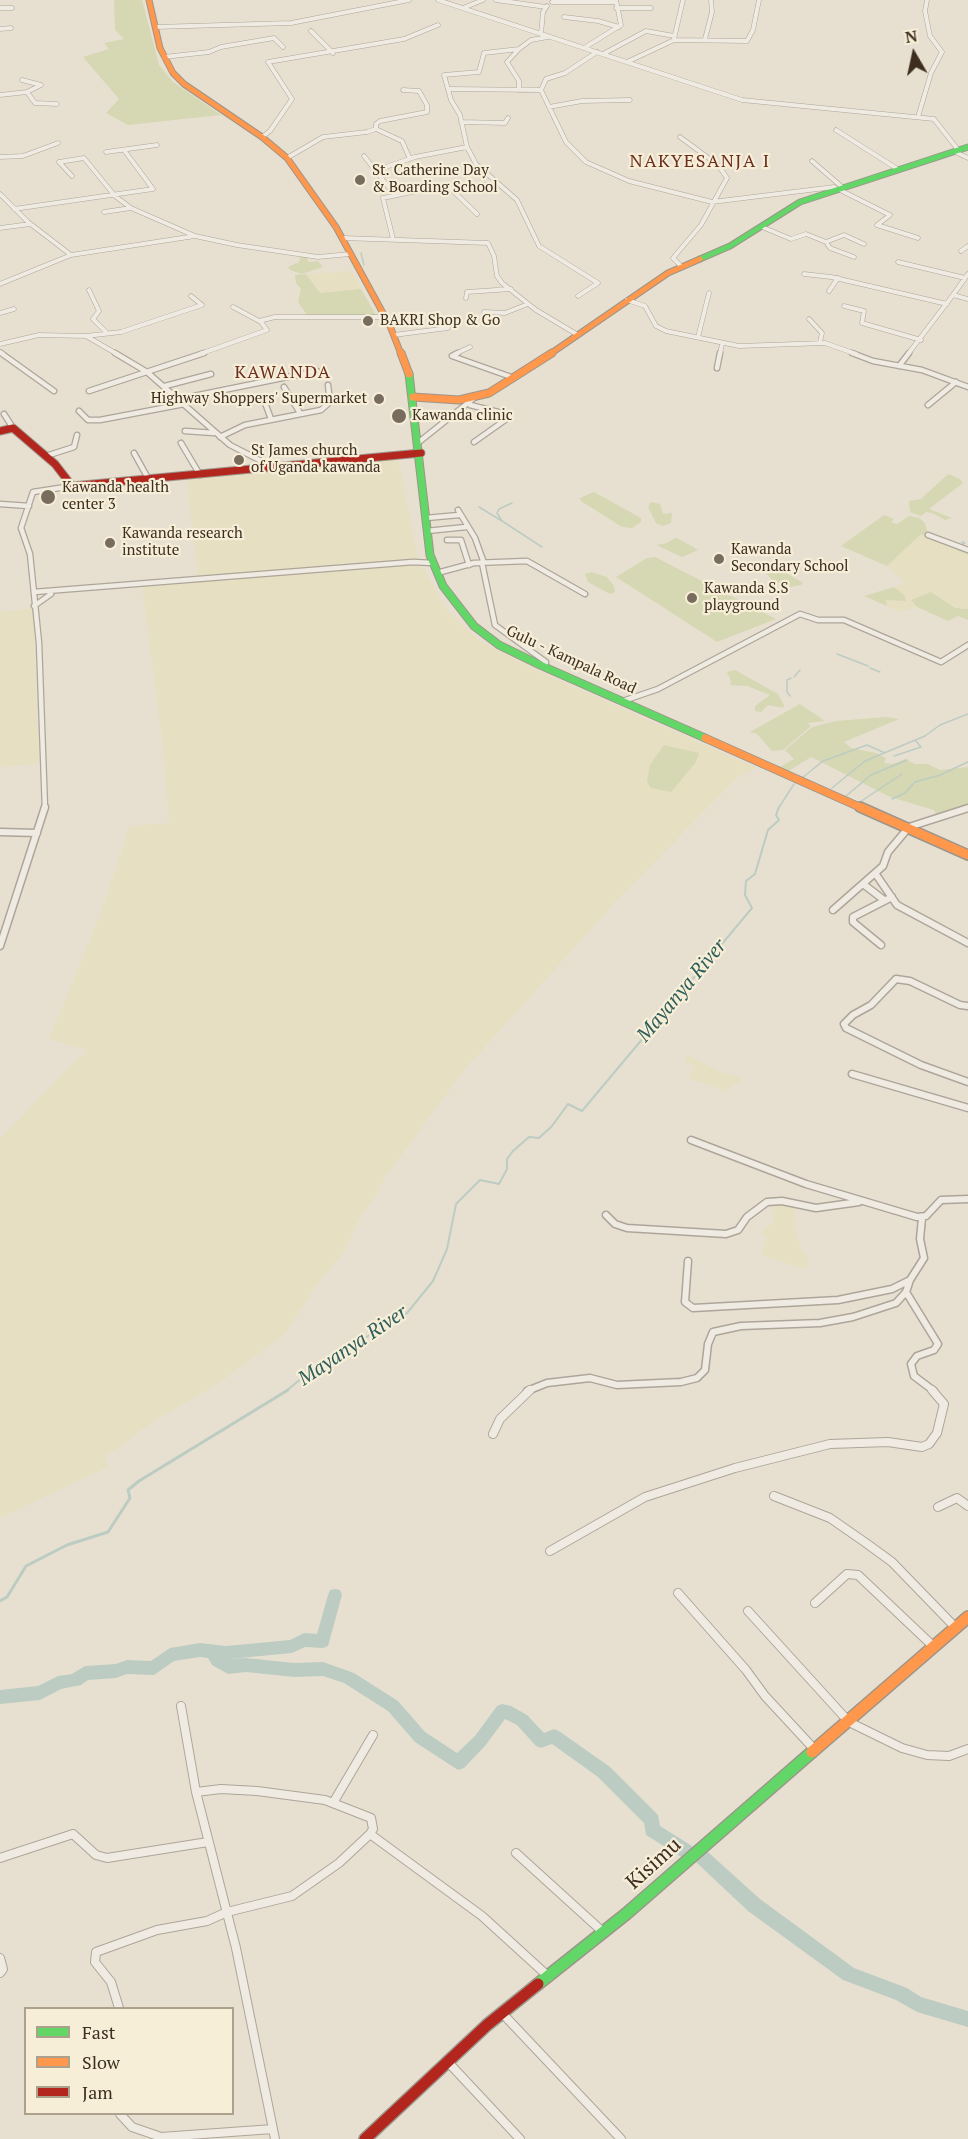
<!DOCTYPE html>
<style>
body{margin:0}
#map{position:relative;width:968px;height:2139px;overflow:hidden;background:#e7e0d1;font-family:"PT Serif",serif}
canvas{display:block}
.legend{position:absolute;left:24px;top:2007px;width:210px;height:108px;box-sizing:border-box;background:#f7eed8;border:2px solid #ada18e;margin:0;padding:8px 10px;list-style:none;font-size:18px;color:#3d2e20}
.legend li{display:flex;align-items:center;gap:12px;height:30px}
.legend b{width:30px;border:2px solid #ada18e}
.north{position:absolute;left:884px;top:24px;width:60px;height:60px;-webkit-text-stroke:4px #f7eed8;paint-order:stroke;rotate:351deg;font-size:16px;font-weight:700;line-height:24px;text-align:center;color:#3d2e20}
.north::after{content:'';display:block;margin:auto;width:21px;height:27px;background:#3d2e20;clip-path:polygon(50% 0,100% 100%,50% 72%,0 100%)}
</style>
<div id="map">
<canvas width="968" height="2139"></canvas>
<ul class="legend">
<li><b style="height:8px;background:#63d668"></b>Fast</li>
<li><b style="height:8px;background:#ff974d"></b>Slow</li>
<li><b style="height:8px;background:#b3261e"></b>Jam</li>
</ul>
<div class="north">N</div>
</div>
<script>
const c = document.querySelector('canvas').getContext('2d');
c.lineJoin = 'round';
function fillPath(path, color) { c.fillStyle = color; c.fill(path, 'evenodd'); }
const poly = rows => new Path2D(rows.map(r => 'M' + r).join(''));
function trace(path, color, width, dash) { c.strokeStyle = color; c.lineWidth = width; c.lineCap = dash ? 'butt' : 'round'; c.setLineDash(dash || []); c.stroke(path); }
function write(font, color, halo, rows, align = 'center') {
  c.font = font + ' "PT Serif",serif'; c.lineWidth = 4.5; c.setLineDash([]); c.textBaseline = 'middle'; c.strokeStyle = halo; c.fillStyle = color; for (const [text, x, y, turn = 0] of rows) {
    c.save(); c.translate(x, y); c.rotate((+turn || 0) * Math.PI / 180); c.textAlign = isNaN(turn) ? turn : align; if (halo) c.strokeText(text, 0, 0); c.fillText(text, 0, 0); c.restore();
  }
}
fillPath(poly([
 [352,271,361,289,320,293,306,274],
 [398,459,418,558,447,610,468,630,482,642,531,668,757,768,738,777,622,895,466,1068,385,1177,378,1193,361,1216,343,1253,315,1287,285,1334,219,1383,151,1423,120,1447,105,1455,108,1467,0,1518,0,1138,87,1050,49,1039,99,918,130,826,169,823,162,739,142,586,198,581,187,479,352,461,355,466],
 [921,534,968,555,968,609,955,608,931,592,911,601,917,607,899,612,887,606,886,600,902,601,904,595,894,587,905,583,887,566],
 [33,608,39,764,0,767,0,612],
 [688,1055,722,1073,739,1077,740,1081,729,1088,727,1093,714,1086,692,1080,689,1074,695,1069,684,1059],
 [776,1202,792,1205,795,1210,796,1232,802,1250,808,1257,809,1265,804,1269,761,1255,767,1238,763,1237,763,1229,774,1223,772,1211]
]), '#e6dfc2');
fillPath(poly([
 [114,0,142,0,159,65,173,82,221,115,128,125,106,113,119,99,83,57,109,49,104,43,124,39,115,30],
 [300,256,307,257,308,262,318,261,323,267,302,274,290,270,288,267,299,262],
 [306,274,320,293,361,289,377,317,307,315,298,302,301,289,296,283,295,275],
 [948,474,960,479,963,483,929,509,952,518,945,520,932,513,926,512,921,516,910,512,909,501,921,499],
 [594,492,641,518,641,522,632,528,622,527,581,501,580,498],
 [651,502,660,504,663,514,672,513,671,523,663,526,656,523,648,507],
 [884,515,894,519,891,522,897,524,909,516,919,518,925,523,928,535,968,551,968,555,921,534,887,566,841,546],
 [676,538,681,540,698,550,682,557,656,545,664,544],
 [655,557,776,619,717,642,616,577,647,558],
 [770,563,803,583,801,585,791,587,773,581,762,568],
 [591,572,607,577,614,586,615,592,610,594,588,582,585,574],
 [894,587,904,595,906,601,886,600,887,606,864,596],
 [931,592,955,608,968,609,968,620,958,616,948,621,917,607,911,600],
 [735,670,778,694,784,705,783,708,768,705,761,712,755,711,755,706,770,695,747,686,730,685,731,681,727,672],
 [800,704,825,721,808,723,811,726,783,750,772,751,757,734,750,732],
 [886,717,899,719,844,742,851,748,876,753,886,758,884,763,893,764,905,759,915,764,928,764,940,770,968,767,968,806,938,817,934,810,890,797,811,757,787,772,778,768,794,759,785,750,812,727,836,721],
 [664,745,699,753,696,762,671,792,651,788,647,782,650,765]
]), '#d6d7b3');
trace(poly([
 [361,253,364,265],
 [512,503,499,509,497,513,502,521,542,547],
 [479,507,502,521],
 [961,545,965,543,962,542],
 [837,654,868,666],
 [870,668,880,672],
 [794,677,800,670],
 [790,696,787,692,787,680,791,678],
 [894,756,921,747,916,741],
 [802,778,823,761,867,745,885,753],
 [832,788,865,761,925,736,940,725,968,714],
 [846,796,871,775,907,760],
 [892,799,905,793,915,782,940,775,968,762],
 [860,802,902,774],
 [778,809,794,784]
]), '#bcccc2', 1.5);
trace(poly([
 [286,1391,317,1366,407,1313,433,1281,447,1249,456,1204,480,1180,499,1184,507,1169,507,1159,513,1151,529,1137,539,1138,552,1126,568,1104,582,1111,752,908,745,895,746,881,755,874,768,830,779,820,776,815,779,807]
]), '#bcccc2', 2);
trace(poly([
 [0,1601,7,1597,26,1566,67,1545,108,1532,130,1498,128,1490,139,1481,288,1390]
]), '#bcccc2', 3);
fillPath(poly([
 [335,1589,340,1590,342,1595,328,1646,323,1648,305,1647,292,1653,229,1659,246,1658,294,1663,323,1662,354,1673,398,1701,425,1732,457,1753,475,1736,497,1706,502,1704,511,1706,527,1715,544,1733,554,1729,559,1731,610,1767,658,1815,660,1826,692,1846,694,1851,692,1856,686,1859,680,1856,646,1835,644,1823,598,1777,552,1744,541,1748,536,1746,517,1725,505,1719,485,1746,464,1768,458,1770,415,1742,388,1711,344,1683,323,1676,294,1677,246,1672,228,1674,212,1665,208,1658,200,1657,174,1661,154,1675,127,1674,116,1678,88,1680,81,1685,61,1689,40,1700,0,1704,0,1690,38,1686,58,1676,72,1674,85,1666,116,1664,127,1660,151,1661,170,1648,200,1643,226,1646,290,1640,304,1633,317,1634,328,1595,330,1590,335,1589],
 [703,1850,709,1853,760,1899,854,1968,907,1988,921,1997,968,2011,968,2027,917,2012,896,2000,843,1980,748,1911,697,1863,695,1858,697,1853,703,1850]
]), '#bcccc2');
const streetFar3 = poly([
 [438,0,742,100,934,119,959,151],
 [496,0,546,7],
 [552,2,615,2],
 [0,8,12,8],
 [463,8,483,0],
 [616,8,651,8],
 [564,17,598,21,619,27],
 [155,27,291,23,409,0],
 [0,29,11,28],
 [311,31,333,53],
 [541,34,543,12,547,6],
 [548,37,531,40,519,49,484,53,479,72,444,75,451,100,460,115,467,147,476,164,517,200,539,246,598,283,578,296],
 [674,39,683,0],
 [705,39,712,12,711,0],
 [584,48,621,25,616,0],
 [519,49,507,62,519,81,519,90],
 [597,52,565,73,546,79,541,90,566,142,586,162,629,181,712,202,834,187,890,215,877,225,918,238],
 [603,54,646,31,674,36],
 [164,57,209,52,221,47,274,38,283,47],
 [627,62,674,40,747,41,753,30,759,0],
 [450,89,541,90],
 [27,92,35,103,57,104],
 [0,95,27,92,41,85,22,80],
 [549,107,582,101,630,100],
 [918,117,931,73,942,52,930,36,925,11,927,0],
 [461,122,505,123,508,118],
 [376,129,402,141,410,159],
 [836,130,899,170],
 [262,137,270,131,292,99,268,62,404,39,438,25],
 [680,137,718,165,727,178,701,225,673,258,681,266],
 [106,152,157,145],
 [955,152,968,158],
 [364,156,394,194],
 [0,157,23,156,58,143],
 [287,158,323,137,367,132,376,129,376,124,380,121,427,112,427,105,419,91,403,90],
 [812,161,842,187],
 [59,162,84,158,115,196,131,208],
 [59,162,72,176],
 [377,170,415,157,467,147],
 [450,188,477,214],
 [0,194,28,222,71,255],
 [14,209,153,189,124,150],
 [104,212,131,208,195,236,237,245,318,257,350,254],
 [762,227,791,239,806,234,826,242,830,248,854,257],
 [0,228,30,224],
 [342,238,488,243,494,256,497,276,502,283,536,310,578,335],
 [393,239,383,198,412,192,498,184],
 [826,242,844,235,864,244],
 [961,251,968,246],
 [898,262,965,278],
 [804,274,831,277,947,304],
 [968,274,953,295,968,299],
 [0,284,71,255,195,236],
 [89,290,99,311,93,319,106,332],
 [829,291,838,278],
 [466,298,467,292,511,289],
 [627,300,645,306,656,326,666,331,739,346,825,343,856,354],
 [844,306,864,311,862,323,921,340],
 [484,312,505,313,528,304],
 [0,313,14,309],
 [809,319,822,333,820,342],
 [259,321,275,317,384,317],
 [394,335,448,328],
 [86,336,121,332,202,305,191,296],
 [698,337,709,293],
 [0,344,39,335,86,336,117,354],
 [0,352,3,354],
 [200,354,267,330,261,322,233,307],
 [455,354,470,347],
 [720,354,722,344],
 [908,354,953,295]
]);
const streetFar2 = poly([
 [1,353,54,391],
 [115,353,147,372,230,445,273,467],
 [458,353,452,356,514,378],
 [852,353,873,361,922,370,968,387],
 [899,366,909,353],
 [717,368,720,353],
 [165,386,211,374],
 [284,387,300,413],
 [89,391,204,353],
 [179,399,317,371],
 [264,400,271,419],
 [470,405,502,413,508,418,474,442],
 [928,405,956,382],
 [79,411,88,420,100,420,184,404],
 [4,414,13,428],
 [185,431,214,433],
 [220,437,245,425,321,410,330,402,328,385],
 [419,442,474,398],
 [181,443,200,475],
 [134,453,149,480],
 [46,456,74,447,77,435],
 [0,504,29,506],
 [458,510,475,538,484,563],
 [426,518,459,515],
 [427,531,466,527],
 [928,535,968,550],
 [447,540,461,540,469,565],
 [482,563,495,625,546,662,545,667],
 [437,573,474,563,527,561,585,594],
 [34,592,413,562,433,563],
 [34,606,51,594],
 [623,701,658,689,800,614,818,620,844,620,941,662,968,645],
 [45,809,39,643,30,554,21,528,33,492,72,486]
]);
const streetFar1 = poly([
 [0,832,37,833],
 [875,873,897,905,968,943],
 [863,884,884,900],
 [833,910,883,866,888,852,909,827,968,808],
 [881,945,853,922,853,917,892,897],
 [0,946,45,807],
 [968,1006,960,1005,910,981,896,979,871,1005,853,1015,844,1024,846,1028,921,1065,968,1082],
 [852,1074,968,1108],
 [691,1140,806,1184,917,1217,926,1216,941,1200,968,1199],
 [606,1215,615,1224,627,1228,726,1234,738,1230,747,1217,767,1202,782,1201,816,1208,859,1202],
 [688,1261,685,1302,693,1308,838,1300,892,1289,910,1280,924,1258,920,1239,922,1218],
 [906,1292,938,1344,934,1350,917,1356,911,1364,914,1376,934,1391],
 [527,1391,547,1383,590,1378,617,1385,681,1382,697,1378,705,1370,708,1344,713,1332,741,1326,820,1323,853,1317,896,1303,906,1292,910,1280]
]);
const street = poly([
 [493,1434,500,1419,530,1390],
 [774,1496,830,1518,866,1543,892,1562,955,1627],
 [938,1507,957,1498,968,1506],
 [550,1551,645,1497,735,1468,830,1444,888,1442,922,1447,929,1444,937,1433,944,1404,932,1390],
 [678,1593,746,1670,765,1696,815,1750],
 [815,1603,847,1574,858,1575,934,1647],
 [748,1611,849,1722,902,1748,927,1755,949,1756,968,1749],
 [181,1706,196,1792,236,1948,275,2139],
 [196,1792,221,1789,257,1791,325,1800,371,1818,373,1829,370,1834],
 [333,1803,373,1735],
 [516,1853,603,1932],
 [0,1858,73,1834,96,1855,107,1858,208,1842],
 [0,1958,3,1969,0,1973],
 [119,2008,111,1982,95,1962,96,1952,157,1930,207,1921,227,1912,292,1896,339,1863,370,1834,482,1916,549,1977],
 [502,2013,621,2139],
 [447,2061,520,2139],
 [120,2114,132,2127,161,2137,273,2129]
]);
const fastFar2 = poly([
 [700,259,730,246,800,202,968,147]
]);
const fastFar1 = poly([
 [409,374,430,555,443,586,474,626,499,645,540,665,705,738]
]);
const fast = poly([
 [538,1984,626,1914,812,1752]
]);
const slowFar3 = poly([
 [149,0,160,48,173,73,184,84,262,137,287,158,336,227,390,326,401,354],
 [550,354,668,273,700,259]
]);
const slowFar2 = poly([
 [401,353,409,374],
 [413,397,459,400,489,393,552,353],
 [705,738,864,809]
]);
const slowFar1 = poly([
 [860,807,968,855]
]);
const slow = poly([
 [812,1752,968,1617]
]);
const jamFar1 = poly([
 [0,431,13,428,55,464,72,486,421,453]
]);
const jam = poly([
 [365,2139,487,2025,538,1984]
]);
trace(streetFar3, '#ada599', 5);
trace(streetFar2, '#ada599', 7);
trace(streetFar1, '#ada599', 9);
trace(street, '#ada599', 10);
trace(fastFar2, '#9c958a', 7);
trace(fastFar1, '#9c958a', 9);
trace(fast, '#9c958a', 14);
trace(slowFar3, '#9c958a', 7);
trace(slowFar2, '#9c958a', 9);
trace(slowFar1, '#9c958a', 12);
trace(slow, '#9c958a', 14);
trace(jamFar1, '#9c958a', 9);
trace(jam, '#9c958a', 14);
trace(streetFar3, '#efebe3', 4);
trace(streetFar2, '#efebe3', 4.5);
trace(streetFar1, '#efebe3', 6);
trace(street, '#efebe3', 8);
trace(fastFar2, '#63d668', 5);
trace(fastFar1, '#63d668', 7);
trace(fast, '#63d668', 11);
trace(slowFar3, '#ff974d', 5);
trace(slowFar2, '#ff974d', 7);
trace(slowFar1, '#ff974d', 9);
trace(slow, '#ff974d', 11);
trace(jamFar1, '#b3261e', 7);
trace(jam, '#b3261e', 11);
for (const [x, y, r, color] of [
 [360,180,6,"#786c5e"],
 [368,321,6,"#786c5e"],
 [379,399,6,"#786c5e"],
 [399,416,8,"#786c5e"],
 [239,460,6,"#786c5e"],
 [48,497,8,"#786c5e"],
 [110,543,6,"#786c5e"],
 [719,559,6,"#786c5e"],
 [692,598,6,"#786c5e"]
]) { const dot = new Path2D(); dot.arc(x, y, r, 0, 2 * Math.PI); c.fillStyle = color; c.fill(dot); trace(dot, '#f7eed8', 2); }
write('15px', '#3d2e20', '#f7eed8', [
 ["St. Catherine Day",372,171],
 ["& Boarding School",372,188],
 ["BAKRI Shop & Go",380,321],
 ["Highway Shoppers' Supermarket",367,399,"right"],
 ["Kawanda clinic",412,416],
 ["St James church",251,451],
 ["of Uganda kawanda",251,468],
 ["Kawanda health",62,488],
 ["center 3",62,505],
 ["Kawanda research",122,534],
 ["institute",122,551],
 ["Kawanda",731,550],
 ["Secondary School",731,567],
 ["Kawanda S.S",704,589],
 ["playground",704,606]
], 'left');
write('15px', '#3d2e20', '#f7eed8', [
 ["Gulu - Kampala Road",571,660,25]
]);
c.letterSpacing = '1.5px';
write('18px', '#6b2e1e', '#f7eed8', [
 ["NAKYESANJA I",700,162],
 ["KAWANDA",283,373]
]);
c.letterSpacing = '0px';
write('italic 20px', '#2f5d5a', '#f7eed8', [
 ["Mayanya River",682,991,-50],
 ["Mayanya River",353,1346,-34]
]);
write('21px', '#3d2e20', '#f7eed8', [
 ["Kisimu",654,1864,-42]
]);
</script>
